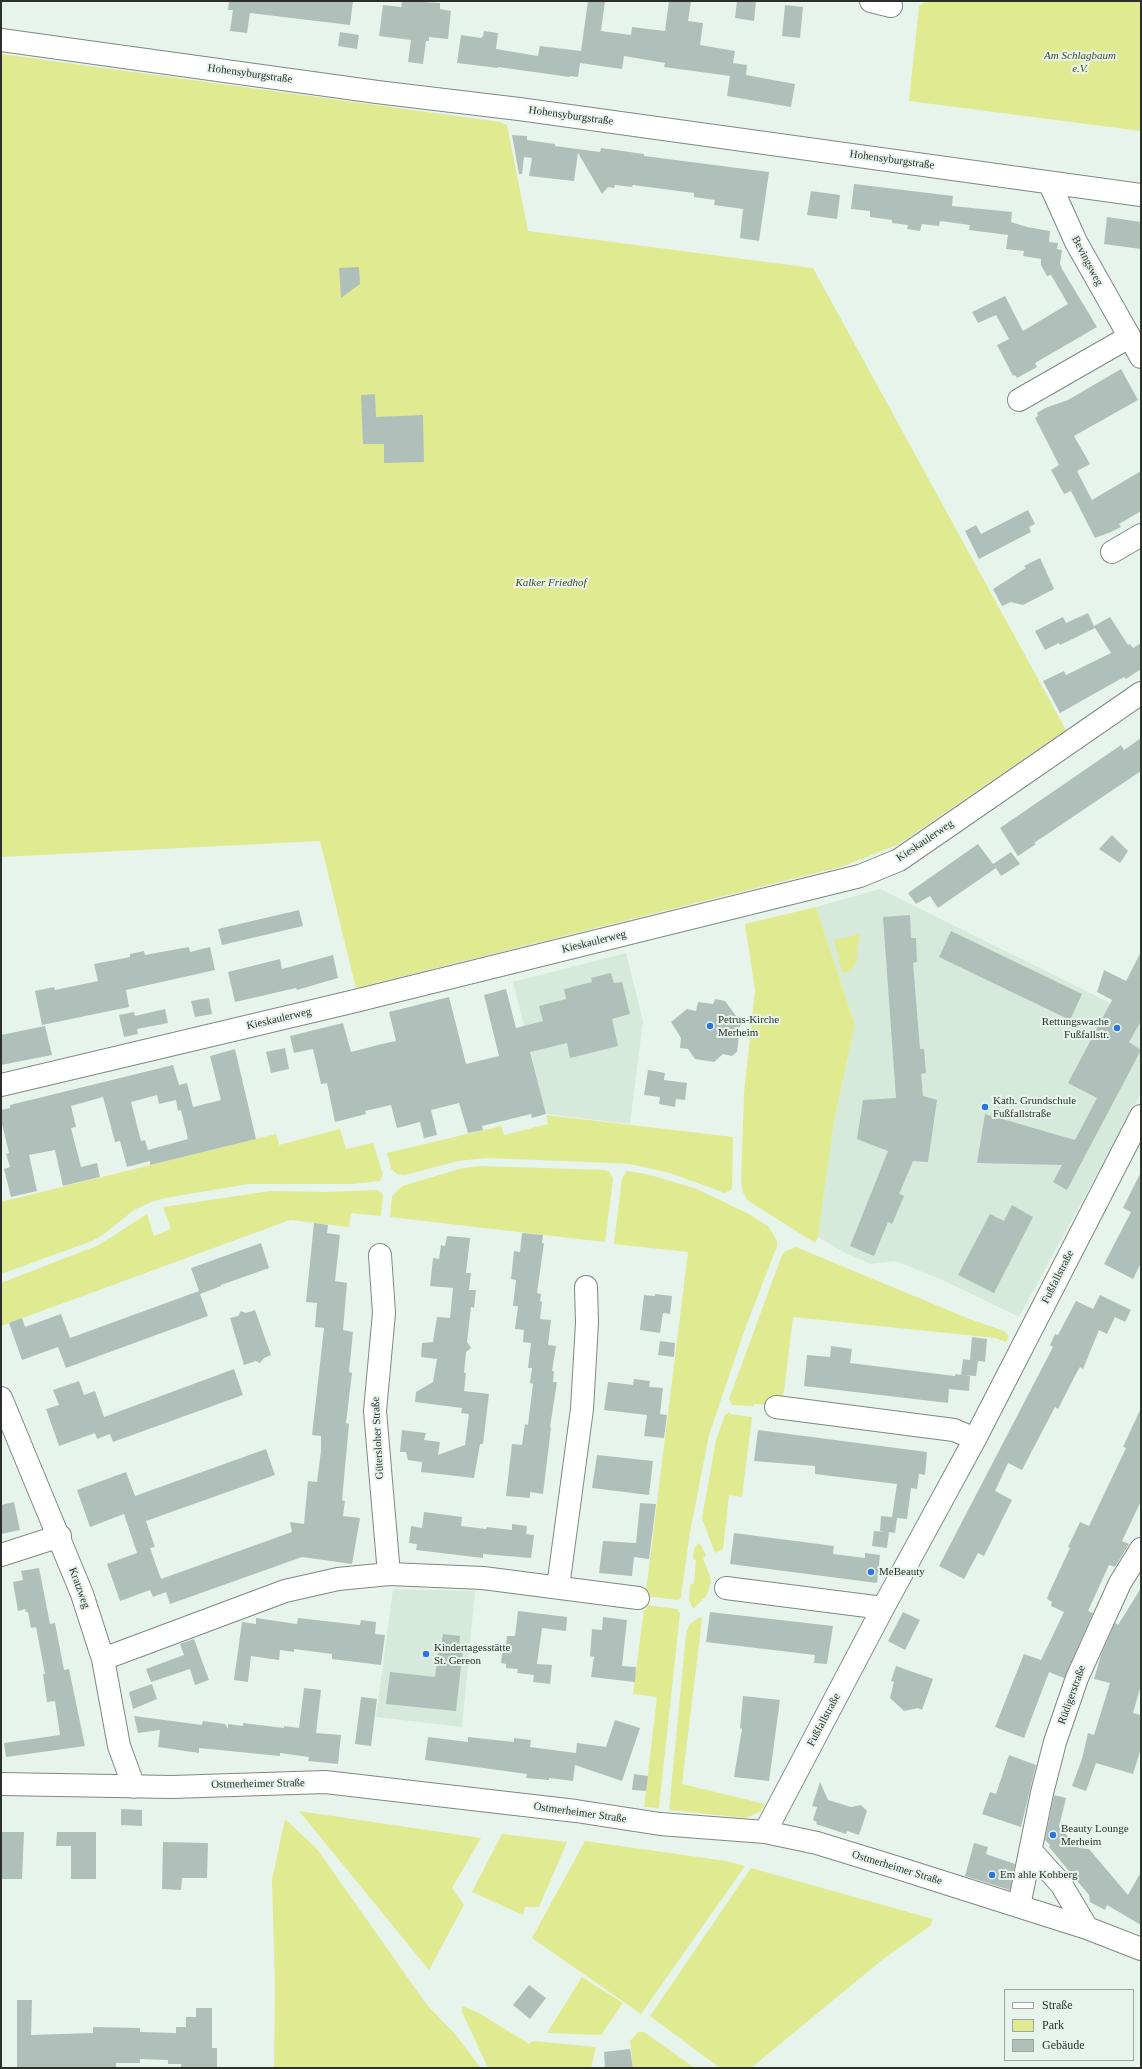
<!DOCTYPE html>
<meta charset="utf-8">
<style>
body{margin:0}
#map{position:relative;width:1142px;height:2069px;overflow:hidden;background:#e7f4eb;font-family:Georgia,serif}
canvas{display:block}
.frame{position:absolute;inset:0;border:2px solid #2b302d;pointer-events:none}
.legend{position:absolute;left:1004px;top:1989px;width:130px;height:72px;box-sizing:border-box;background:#e7f4eb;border:1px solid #9ca69f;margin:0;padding:5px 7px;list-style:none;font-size:12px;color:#2b302d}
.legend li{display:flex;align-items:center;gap:8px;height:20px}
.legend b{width:20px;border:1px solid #9ca69f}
</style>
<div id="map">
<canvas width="1142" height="2069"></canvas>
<div class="frame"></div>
<ul class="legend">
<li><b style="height:5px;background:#fff"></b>Straße</li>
<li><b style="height:11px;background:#e0ea90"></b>Park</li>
<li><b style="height:11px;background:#afc0bb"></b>Gebäude</li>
</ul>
</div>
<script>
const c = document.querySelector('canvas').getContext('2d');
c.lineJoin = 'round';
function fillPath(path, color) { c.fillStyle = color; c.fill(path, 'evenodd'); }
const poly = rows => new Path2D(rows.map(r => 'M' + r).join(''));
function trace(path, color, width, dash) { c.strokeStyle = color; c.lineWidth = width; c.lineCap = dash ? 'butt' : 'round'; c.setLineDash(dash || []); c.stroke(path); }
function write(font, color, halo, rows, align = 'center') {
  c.font = font + ' Georgia,serif'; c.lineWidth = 4; c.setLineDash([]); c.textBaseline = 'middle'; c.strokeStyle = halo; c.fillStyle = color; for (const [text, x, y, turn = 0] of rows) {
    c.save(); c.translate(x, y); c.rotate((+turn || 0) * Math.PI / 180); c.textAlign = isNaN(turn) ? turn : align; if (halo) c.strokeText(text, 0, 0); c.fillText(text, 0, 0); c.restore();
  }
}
fillPath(poly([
 [880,889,1141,1018,1141,1093,1019,1317,943,1280,895,1261,871,1264,845,1253,818,1237,834,1122,855,1025,816,907],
 [626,953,643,1021,630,1124,546,1114,513,982],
 [393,1589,475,1591,462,1727,376,1717]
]), '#d5eadb');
fillPath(poly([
 [927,1,1141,1,1141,131,909,101,919,6],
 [1,54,500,122,507,125,528,231,813,268,1066,730,899,844,844,866,356,988,320,841,1,857],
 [816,907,855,1025,834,1122,818,1237,815,1243,747,1200,743,1192,741,1181,744,1093,755,990,745,924],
 [860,934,856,964,850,971,842,973,834,940],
 [546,1115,733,1137,732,1189,725,1193,670,1173,630,1164,613,1163,486,1158,458,1161,405,1175,397,1174,391,1169,387,1153,501,1126,504,1135,548,1124],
 [340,1129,346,1149,373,1143,383,1174,380,1181,353,1184,248,1184,165,1198,151,1202,134,1210,104,1234,92,1241,1,1274,1,1202,276,1134,279,1145],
 [480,1166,606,1170,610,1172,613,1179,605,1242,390,1217,392,1196,402,1186,463,1168],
 [627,1171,647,1174,697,1189,749,1214,769,1227,777,1241,777,1246,745,1329,709,1435,690,1532,681,1597,678,1600,646,1596,646,1591,688,1252,614,1244,622,1178],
 [377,1190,382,1193,383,1196,381,1216,351,1213,349,1227,290,1220,1,1326,1,1283,99,1245,147,1214,154,1236,171,1229,163,1207,270,1191,327,1192],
 [796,1247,967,1318,1004,1331,1009,1336,1006,1342,995,1338,793,1317,784,1392,781,1398,769,1405,754,1404,753,1406,732,1405,729,1399,782,1255,784,1252],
 [730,1412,730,1414,752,1417,742,1497,729,1495,723,1549,715,1553,702,1518,716,1440,725,1415],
 [698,1543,701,1545,706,1556,703,1558,710,1576,711,1582,707,1595,693,1609,689,1600,690,1585,694,1583,696,1560,693,1559,694,1549],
 [647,1605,677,1609,680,1613,659,1808,644,1807,657,1697,633,1694,644,1609,646,1610],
 [700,1617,702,1619,682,1784,765,1804,761,1811,746,1818,669,1810,686,1634,690,1624],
 [299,1811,481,1838,452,1888,464,1905,429,1970],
 [285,1819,317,1849,427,2005,455,2034,481,2068,274,2068,275,1988,272,1880],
 [502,1834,567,1842,539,1907,525,1907,523,1915,472,1892],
 [585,1841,726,1861,745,1866,641,2014,532,1938],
 [751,1868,933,1919,930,1926,882,1960,751,2068,720,2068,650,2016],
 [582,1977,623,2003,601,2035,547,2033],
 [462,2006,479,2013,529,2044,533,2041,596,2047,591,2068,488,2068,462,2012],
 [638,2032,644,2032,695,2068,633,2068,630,2041]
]), '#e0ea90');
fillPath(poly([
 [229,1,353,1,350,25,250,13,247,33,230,31,233,10,228,10],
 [402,1,440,3,440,9,451,11,448,39,429,37,429,41,426,41,423,64,408,62,411,40,379,36,383,5,401,7],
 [588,1,605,1,601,31,631,35,632,27,665,31,669,1,691,1,688,21,703,23,700,45,735,51,733,63,747,65,746,75,795,84,791,107,727,96,730,76,664,67,665,63,624,56,622,69,580,63,578,77,570,76,570,77,498,67,498,68,457,63,461,35,481,38,483,36,484,31,498,33,496,49,538,56,540,46,581,51],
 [737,1,756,1,754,21,735,18],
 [785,5,803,7,800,38,782,36],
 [340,32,359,35,357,49,338,46],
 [512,135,527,136,527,140,555,144,555,146,600,152,601,148,644,154,644,156,769,172,759,241,740,238,743,209,714,205,715,200,694,197,694,193,633,185,632,187,615,185,614,188,608,187,602,194,578,153,574,181,529,176,532,158,524,157,522,174,519,174],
 [854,184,953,196,952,206,1012,212,1011,222,1027,227,1050,231,1049,242,1058,243,1057,249,1062,250,1060,263,1062,269,1097,327,1035,363,1037,367,1017,378,1015,375,1013,376,997,345,1009,339,996,315,978,323,972,312,1005,296,1023,331,1068,304,1051,275,1047,276,1041,265,1041,259,1023,256,1024,251,1006,249,1008,235,969,230,970,225,940,221,939,226,922,224,920,231,907,229,908,225,892,223,892,220,870,217,870,211,851,209],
 [811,191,840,195,837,219,807,215],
 [1107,217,1141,222,1141,249,1104,244],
 [359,267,360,284,341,298,339,268],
 [1121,369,1138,400,1074,436,1090,464,1077,471,1092,500,1141,471,1141,511,1119,524,1121,527,1111,532,1095,538,1071,491,1064,494,1051,470,1059,465,1035,418,1038,416,1037,413,1045,408,1068,400],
 [375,394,376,417,423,415,424,462,384,463,384,444,363,444,361,395],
 [1028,510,1035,524,1029,527,1031,532,979,559,965,531,976,525,981,534],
 [1040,558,1054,589,1023,605,1011,602,1002,606,993,589,1026,568,1024,566],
 [1088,613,1094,626,1110,617,1128,645,1130,644,1133,648,1141,643,1141,669,1126,679,1124,677,1060,713,1043,681,1064,671,1066,675,1111,653,1095,628,1060,645,1059,643,1045,650,1035,631,1063,617,1066,623],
 [1141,738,1141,771,1034,843,1036,844,1018,856,1000,828,1121,745,1124,750],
 [1112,835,1128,851,1120,863,1099,849],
 [978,844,993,864,1011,852,1020,864,1001,876,996,868,938,908,930,896,916,904,908,893],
 [299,910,303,926,222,945,218,929],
 [910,915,911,938,916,938,917,962,913,963,920,1049,924,1049,926,1073,921,1074,923,1096,937,1100,928,1162,913,1161,899,1194,904,1196,892,1224,888,1222,874,1256,850,1246,888,1151,857,1139,863,1100,896,1098,883,917],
 [951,931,1082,994,1070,1020,939,957],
 [189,947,190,952,210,947,215,970,126,990,129,1007,42,1025,35,991,54,987,55,990,98,981,94,964,130,957,130,954,144,951,145,955],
 [1141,952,1141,1021,1129,1042,1141,1050,1067,1190,1053,1182,1062,1165,977,1163,985,1114,1075,1140,1097,1098,1068,1083,1112,1000,1097,992,1104,970,1126,981],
 [333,955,338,978,297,990,296,988,235,1002,228,972,280,959,282,969],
 [611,973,614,983,622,982,630,1014,612,1019,618,1046,570,1058,567,1043,530,1052,546,1114,532,1118,531,1114,482,1126,483,1130,468,1133,459,1103,431,1110,437,1135,424,1138,420,1122,397,1128,391,1105,365,1111,366,1114,335,1122,327,1083,321,1084,313,1049,294,1053,290,1036,343,1023,351,1052,382,1044,396,1041,389,1012,449,997,466,1064,499,1056,484,995,506,989,516,1028,543,1021,539,1006,566,999,564,989,592,982,591,978],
 [209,998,212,1014,195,1017,191,1001],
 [715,999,725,1001,736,1016,741,1018,737,1052,732,1056,723,1054,714,1062,695,1059,688,1049,680,1048,681,1038,671,1022,687,1009,696,1011,698,1002,713,1004],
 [165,1009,168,1023,137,1029,138,1034,124,1037,119,1015,134,1012,135,1016],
 [45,1026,52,1055,1,1065,1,1035],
 [285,1048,289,1069,271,1073,266,1052],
 [235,1049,256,1139,150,1165,150,1161,127,1167,120,1141,115,1142,103,1097,71,1106,76,1127,71,1128,81,1167,97,1163,100,1177,63,1186,55,1150,29,1155,37,1191,11,1197,4,1169,10,1167,6,1154,9,1153,1,1120,1,1110,10,1108,10,1105,173,1065,179,1085,187,1083,193,1107,221,1100,210,1056],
 [157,1095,159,1104,176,1100,178,1111,181,1110,188,1139,148,1150,145,1140,141,1141,131,1102],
 [648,1070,665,1073,664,1080,687,1083,685,1100,676,1099,675,1107,659,1104,660,1097,644,1095],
 [1141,1172,1141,1263,1133,1279,1104,1264,1131,1212,1123,1208],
 [1012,1205,1033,1217,994,1293,958,1275,990,1214,1004,1221],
 [314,1223,328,1225,327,1233,340,1235,335,1281,347,1283,343,1330,353,1332,349,1372,352,1373,346,1423,349,1424,342,1500,345,1501,343,1516,360,1518,352,1564,302,1557,170,1604,166,1592,153,1597,150,1590,120,1601,107,1564,137,1553,124,1514,90,1527,77,1490,126,1472,135,1496,266,1449,275,1475,146,1521,155,1547,150,1548,161,1579,292,1532,290,1522,304,1524,308,1481,317,1482,321,1451,321,1436,312,1435,324,1328,315,1327,317,1303,306,1302],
 [522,1233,543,1235,542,1243,544,1243,537,1293,541,1294,540,1301,542,1302,540,1319,551,1320,548,1345,556,1346,552,1371,554,1371,553,1382,557,1382,550,1427,551,1428,543,1494,530,1492,530,1498,506,1496,512,1444,522,1445,525,1424,528,1425,533,1384,530,1383,532,1368,528,1368,531,1343,523,1342,524,1330,515,1329,518,1306,513,1306,516,1280,511,1279,514,1251,520,1252],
 [447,1236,470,1238,466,1273,471,1273,469,1290,476,1290,474,1308,471,1307,467,1342,471,1348,466,1352,464,1373,466,1373,464,1391,489,1394,483,1444,480,1444,474,1478,421,1472,422,1462,408,1460,406,1452,400,1452,402,1430,426,1433,424,1440,440,1442,438,1455,465,1445,469,1414,461,1413,462,1408,415,1402,416,1392,433,1382,437,1359,421,1357,422,1343,433,1342,437,1317,450,1318,453,1288,430,1286,433,1258,439,1259,441,1245,445,1246],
 [261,1243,269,1268,221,1285,221,1286,200,1294,208,1316,66,1368,58,1347,22,1360,9,1323,22,1318,25,1327,61,1314,70,1338,199,1291,191,1268],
 [655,1294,672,1296,670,1314,663,1313,660,1333,640,1330,644,1295,655,1296],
 [1100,1295,1131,1310,1125,1322,1115,1317,1107,1334,1099,1330,1083,1369,1080,1367,1077,1372,1058,1409,1055,1407,1022,1470,1008,1463,995,1491,1012,1500,984,1556,978,1553,964,1579,939,1566,1053,1347,1050,1345,1055,1334,1058,1335,1076,1301,1093,1309],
 [255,1310,271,1355,264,1358,260,1363,256,1361,244,1365,230,1318,238,1316,241,1311,246,1313],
 [972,1337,987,1339,985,1362,973,1360,978,1361,976,1376,962,1375,970,1376,969,1391,949,1389,948,1403,804,1386,807,1355,830,1357,831,1346,852,1349,850,1363,955,1376,955,1374,961,1375,963,1359,970,1360],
 [660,1341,675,1343,674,1357,658,1355],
 [234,1369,243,1395,113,1442,110,1434,97,1439,95,1433,59,1446,46,1409,59,1405,53,1390,79,1381,84,1395,95,1391,104,1417],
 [634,1379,650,1381,649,1387,663,1388,660,1414,667,1415,664,1438,644,1436,647,1415,604,1410,608,1382,633,1385],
 [1141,1408,1141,1501,1122,1541,1129,1544,1115,1567,1109,1565,1088,1611,1093,1613,1064,1678,1049,1672,1024,1738,995,1727,1024,1654,1041,1660,1064,1612,1051,1606,1052,1602,1047,1599,1049,1593,1070,1548,1068,1547,1080,1522,1089,1526,1126,1448,1123,1447],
 [758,1430,927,1452,925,1475,919,1474,917,1489,911,1488,907,1519,897,1518,895,1533,889,1532,887,1548,872,1546,874,1531,885,1532,880,1531,881,1516,892,1517,897,1484,815,1474,815,1466,754,1461],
 [597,1455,653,1461,649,1495,592,1488],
 [14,1502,20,1530,1,1534,1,1505],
 [640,1503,656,1504,649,1559,634,1557,632,1576,599,1573,603,1541,636,1543],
 [424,1512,462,1517,461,1526,486,1529,487,1527,512,1530,512,1524,527,1526,526,1534,534,1535,531,1558,483,1554,483,1558,416,1550,417,1544,409,1543,411,1526,422,1528],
 [734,1533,834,1546,833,1554,865,1558,865,1553,880,1555,877,1583,730,1564],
 [39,1568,50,1624,55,1623,64,1670,69,1669,85,1746,6,1757,4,1743,60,1735,55,1701,47,1702,43,1674,45,1674,36,1627,31,1628,28,1612,26,1612,25,1609,18,1611,13,1582,23,1580,21,1571],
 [1141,1588,1141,1685,1133,1713,1141,1715,1141,1748,1133,1774,1096,1763,1086,1791,1072,1786,1082,1759,1088,1733,1094,1735,1110,1683,1094,1679,1101,1655,1115,1623,1118,1625],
 [518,1611,567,1617,566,1631,542,1628,537,1664,552,1665,550,1684,533,1682,534,1675,517,1673,518,1669,506,1668,506,1664,501,1663,503,1645,506,1645,507,1636,515,1636],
 [710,1612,833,1626,827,1664,814,1663,815,1655,706,1642],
 [903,1612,920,1620,905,1650,888,1641],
 [603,1617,627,1620,622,1666,636,1667,635,1682,591,1677,594,1657,590,1656,592,1629,602,1630],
 [256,1618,297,1624,298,1618,360,1625,361,1620,376,1622,375,1634,385,1635,381,1665,332,1659,332,1654,294,1649,294,1652,280,1650,279,1660,251,1656,248,1682,234,1680,242,1622,256,1624],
 [443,1634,460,1636,459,1649,463,1649,456,1711,386,1704,390,1672,435,1677,439,1647,441,1647],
 [194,1639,209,1680,195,1685,190,1669,151,1682,146,1669,184,1655,180,1644],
 [896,1666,933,1679,922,1710,918,1708,904,1711,890,1698,894,1682,891,1681],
 [152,1684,157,1699,133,1709,129,1692],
 [304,1688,321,1690,316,1733,341,1735,338,1764,308,1761,309,1757,280,1753,280,1756,199,1748,199,1753,158,1747,160,1730,138,1733,134,1716,202,1725,203,1721,225,1724,228,1729,228,1724,243,1726,243,1723,284,1728,284,1726,299,1728],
 [743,1696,780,1700,769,1781,734,1777,742,1729,740,1728],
 [361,1697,377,1699,371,1746,355,1744],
 [615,1720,640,1728,622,1781,575,1765,573,1781,549,1778,549,1780,526,1778,527,1774,425,1760,428,1737,468,1742,468,1737,514,1742,514,1738,531,1740,530,1747,576,1753,577,1743,606,1747],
 [1009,1755,1036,1765,1021,1827,982,1814,990,1792,996,1794],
 [634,1774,648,1776,646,1791,632,1790],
 [820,1782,828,1800,851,1807,861,1805,867,1811,859,1835,847,1831,846,1834,816,1824,817,1822,813,1820,817,1807,812,1806],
 [1054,1795,1066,1798,1059,1827,1079,1848,1089,1849,1128,1895,1141,1872,1141,1925,1107,1905,1105,1910,1090,1902,1089,1895,1049,1847,1050,1845,1045,1840],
 [121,1809,142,1810,142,1826,121,1825],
 [1,1832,24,1832,22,1879,1,1879],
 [57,1832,96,1832,96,1879,71,1879,71,1846,56,1846],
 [163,1842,208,1843,207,1878,182,1878,181,1890,162,1889],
 [974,1843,988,1847,986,1854,1015,1864,1010,1890,965,1876],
 [529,1985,546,1998,530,2019,513,2005],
 [17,2000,32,2000,31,2035,93,2033,93,2027,140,2028,140,2032,176,2033,176,2027,186,2027,186,2017,196,2017,196,2008,212,2008,212,2048,217,2048,217,2068,181,2068,181,2064,168,2064,168,2060,140,2059,140,2063,116,2063,116,2068,17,2068],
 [630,2049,633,2068,605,2068,604,2052]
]), '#afc0bb');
const minor = poly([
 [871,1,891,6],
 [1,40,377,92,519,109,1141,195],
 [1050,184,1076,242,1141,357],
 [1019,400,1129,337],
 [1112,552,1141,535],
 [1,1085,351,1002,860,876,899,860,1141,693],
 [380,1255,384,1313,375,1411,389,1574],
 [1,1398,82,1594,103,1659,119,1746,134,1787],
 [776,1407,954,1430,975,1439],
 [1,1555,60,1536],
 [558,1587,582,1409,587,1323,586,1287],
 [726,1588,883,1608],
 [103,1659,285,1591,338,1579,389,1574,483,1578,638,1598],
 [1,1784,172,1787,325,1782,576,1811,660,1824,765,1832,817,1843,895,1867,1087,1928,1141,1949],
 [765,1832,883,1608,975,1439,1141,1116],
 [1031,1851,1061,1884,1087,1928],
 [1019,1906,1042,1793,1055,1742,1077,1678,1120,1583,1141,1549]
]);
trace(minor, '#7c8980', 24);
trace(minor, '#fff', 22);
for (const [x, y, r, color] of [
 [710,1026,4,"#2c75e1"],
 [1117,1028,4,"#2c75e1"],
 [985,1107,4,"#2c75e1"],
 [871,1572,4,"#2c75e1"],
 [426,1654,4,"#2c75e1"],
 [1053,1835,4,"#2c75e1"],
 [992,1875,4,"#2c75e1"]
]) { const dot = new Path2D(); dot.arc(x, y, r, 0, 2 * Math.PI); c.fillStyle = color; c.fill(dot); trace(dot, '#e7f4eb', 1.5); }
write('italic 11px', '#474b22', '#e7f4eb', [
 ["Am Schlagbaum",1080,56],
 ["e.V.",1080,69],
 ["Kalker Friedhof",551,583]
]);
write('11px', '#2b302d', '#e7f4eb', [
 ["Hohensyburgstraße",250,74,8],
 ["Hohensyburgstraße",571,116,8],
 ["Hohensyburgstraße",892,160,8],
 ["Bevingsweg",1087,261,62],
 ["Kieskaulerweg",925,841,-34],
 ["Kieskaulerweg",594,942,-14],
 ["Kieskaulerweg",279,1019,-13],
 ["Fußfallstraße",1058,1277,-63],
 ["Gütersloher Straße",378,1438,-93],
 ["Kratzweg",79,1588,70],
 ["Rüdigerstraße",1072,1695,-70],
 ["Fußfallstraße",824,1720,-62],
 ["Ostmerheimer Straße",258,1784,-1],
 ["Ostmerheimer Straße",580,1813,8],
 ["Ostmerheimer Straße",897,1868,17]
]);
write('11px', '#2b302d', '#e7f4eb', [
 ["Petrus-Kirche",718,1020],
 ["Merheim",718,1033],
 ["Rettungswache",1109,1022,"right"],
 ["Fußfallstr.",1109,1035,"right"],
 ["Kath. Grundschule",993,1101],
 ["Fußfallstraße",993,1114],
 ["MeBeauty",879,1572],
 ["Kindertagesstätte",434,1648],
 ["St. Gereon",434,1661],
 ["Beauty Lounge",1061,1829],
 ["Merheim",1061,1842],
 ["Em ahle Kohberg",1000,1875]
], 'left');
</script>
